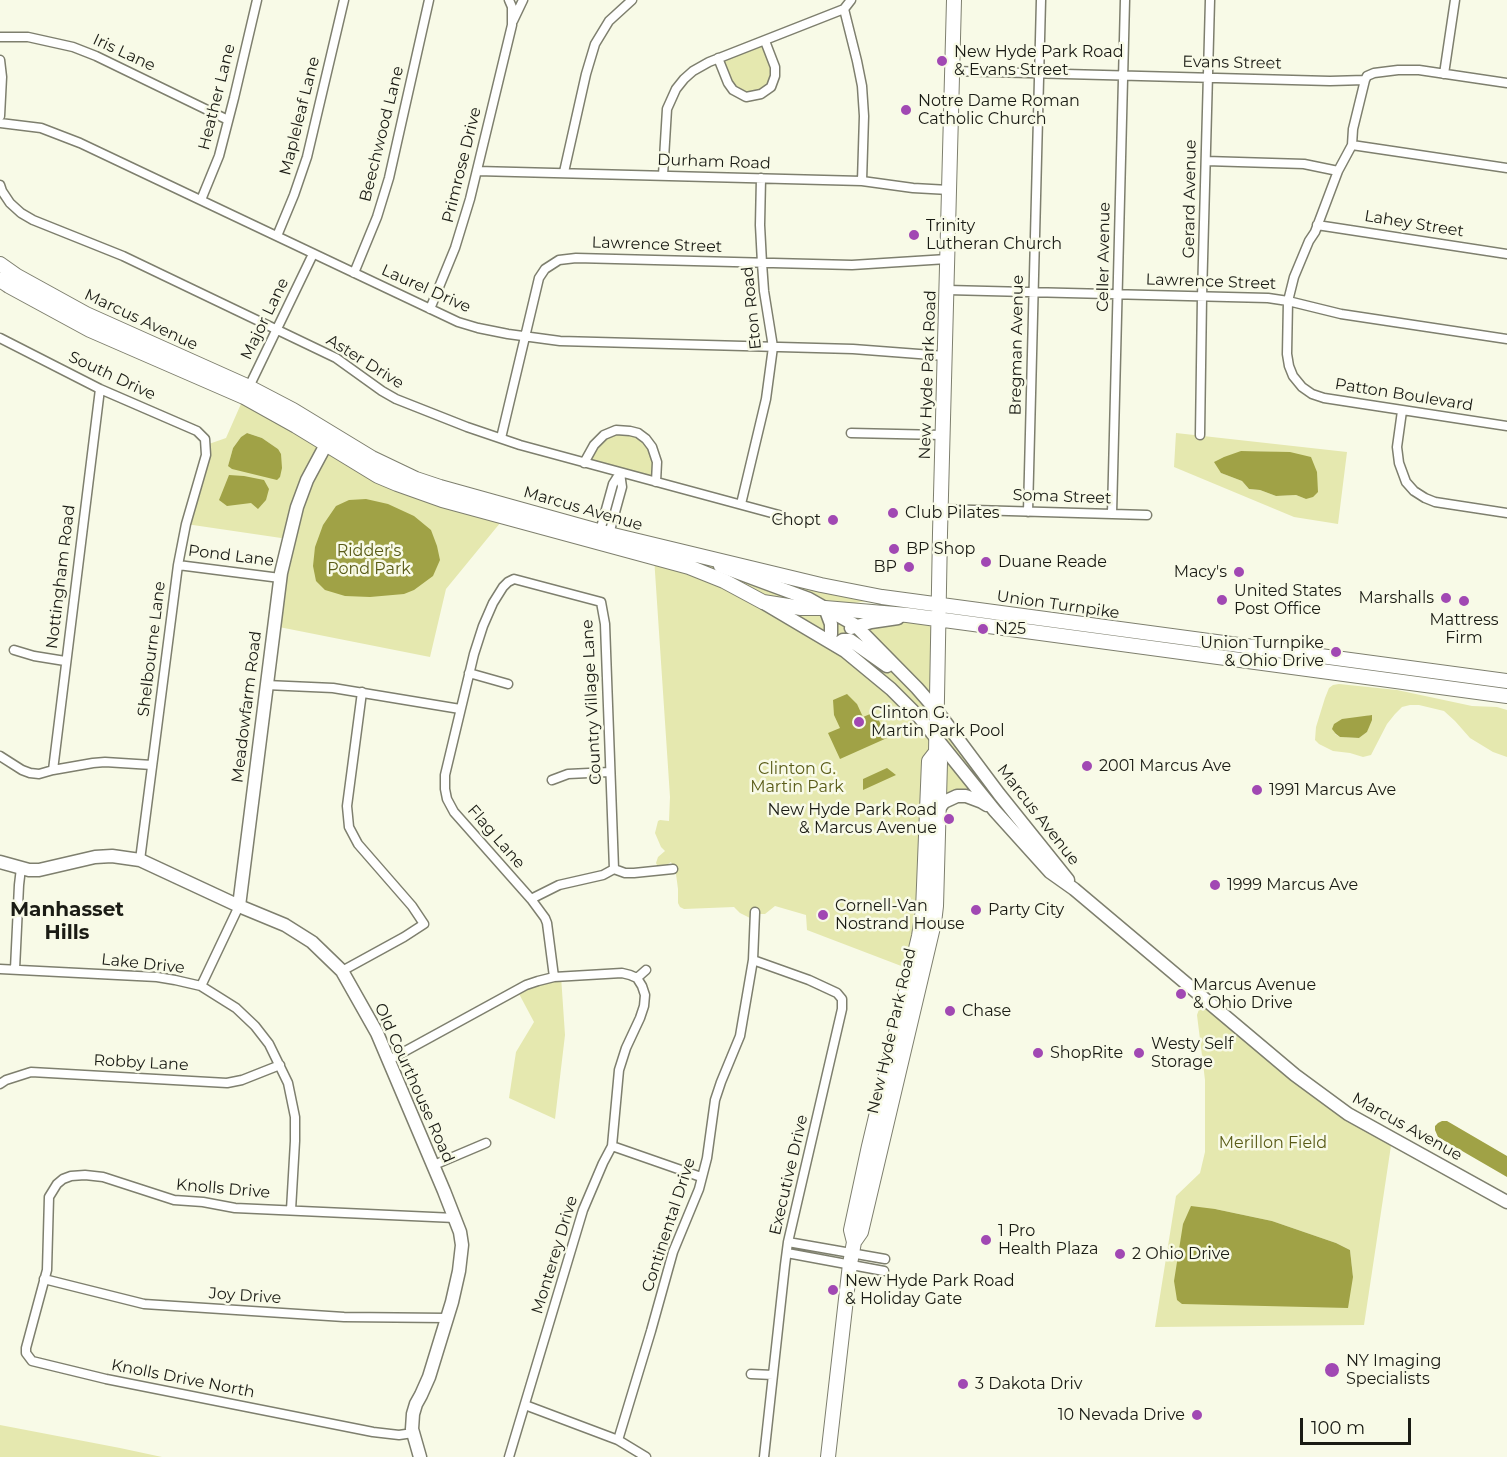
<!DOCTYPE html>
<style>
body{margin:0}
#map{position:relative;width:1507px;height:1457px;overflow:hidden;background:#f8fae7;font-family:Montserrat,sans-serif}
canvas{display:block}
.scale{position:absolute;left:1300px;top:1418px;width:111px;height:27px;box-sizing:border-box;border:3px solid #1a1b14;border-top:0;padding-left:8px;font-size:18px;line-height:21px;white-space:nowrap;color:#1a1b14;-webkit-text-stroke:4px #f8fae7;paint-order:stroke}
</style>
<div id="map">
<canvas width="1507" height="1457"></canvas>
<div class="scale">100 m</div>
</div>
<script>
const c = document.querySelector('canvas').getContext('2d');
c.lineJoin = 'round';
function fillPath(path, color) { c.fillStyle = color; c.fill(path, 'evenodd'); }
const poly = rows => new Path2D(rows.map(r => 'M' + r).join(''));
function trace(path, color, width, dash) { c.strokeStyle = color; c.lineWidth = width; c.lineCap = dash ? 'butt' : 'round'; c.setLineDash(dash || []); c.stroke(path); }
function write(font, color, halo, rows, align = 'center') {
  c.font = font + ' Montserrat,sans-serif'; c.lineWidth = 5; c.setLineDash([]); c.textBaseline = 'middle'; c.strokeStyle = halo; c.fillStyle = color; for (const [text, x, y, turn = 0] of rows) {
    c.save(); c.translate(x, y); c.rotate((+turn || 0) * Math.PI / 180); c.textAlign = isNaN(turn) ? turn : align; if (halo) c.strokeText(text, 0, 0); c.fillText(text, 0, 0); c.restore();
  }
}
fillPath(poly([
 [765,41,775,76,761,94,736,93,718,58],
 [244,397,378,476,505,517,446,589,430,657,274,626,288,539,186,524,206,445,226,438],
 [247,433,262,438,278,449,228,466,233,448,241,437],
 [630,431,652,447,656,482,621,473,622,487,609,534,600,531,620,473,584,463,604,435],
 [1176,433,1347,452,1338,524,1294,517,1174,467],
 [1241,451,1277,452,1306,499,1296,495,1276,496,1260,490,1249,489,1242,481,1221,473],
 [654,557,683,559,887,598,829,607,938,619,937,711,980,769,988,792,956,763,995,811,966,796,944,802,917,972,807,930,806,915,775,906,765,914,760,914,750,918,740,913,734,907,684,909,680,907,678,903,678,889,676,874,672,864,671,862,662,868,657,865,656,863,658,857,665,851,661,847,655,833,658,821,660,820,669,821,670,797],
 [1339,684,1397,690,1472,706,1497,707,1507,710,1507,757,1493,752,1470,738,1455,721,1444,711,1419,705,1410,705,1402,707,1395,714,1387,724,1371,755,1363,757,1350,753,1333,751,1319,744,1315,740,1316,727,1325,698,1329,688,1333,685],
 [1371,715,1367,732,1359,738,1340,737,1335,734,1360,718],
 [561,976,565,1035,555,1119,509,1098,516,1052,534,1022,517,990],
 [1203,998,1295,1075,1392,1139,1364,1325,1155,1327,1176,1196,1200,1173,1205,1152,1205,1080,1197,1015],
 [1215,1209,1272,1221,1336,1243,1350,1250,1353,1277],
 [0,1425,120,1448,162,1457,0,1457]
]), '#e5e8af');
fillPath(poly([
 [247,433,262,438,278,449,281,454,282,468,280,477,277,480,232,469,228,466,233,448,241,437],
 [1241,451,1290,452,1311,457,1317,472,1318,492,1313,497,1306,499,1296,495,1276,496,1260,490,1249,489,1242,481,1221,473,1214,462,1224,457],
 [229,475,244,476,264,480,269,489,266,500,258,509,251,503,227,506,219,500],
 [366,499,388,504,414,516,431,530,437,546,440,560,433,576,414,590,404,594,370,597,345,596,325,590,316,581,313,566,315,547,323,525,336,506,349,500],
 [847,694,857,704,863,717,875,712,887,738,840,759,828,733,840,728,834,715,833,700],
 [1372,715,1372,720,1367,732,1359,738,1340,737,1336,734,1332,729,1334,724,1342,719],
 [887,768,896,775,863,790,863,779],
 [1442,1121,1447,1121,1507,1156,1507,1177,1438,1137,1435,1130,1435,1126,1438,1123],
 [1191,1206,1215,1209,1272,1221,1336,1243,1350,1250,1353,1277,1348,1308,1182,1304,1177,1300,1174,1281,1183,1224]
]), '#a0a246');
const street = poly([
 [844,9,857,61,862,86,864,116,862,181],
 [844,9,851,0],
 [513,21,523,0],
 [0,37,28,37,73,47,96,56,228,120],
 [718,58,728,83,733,90,746,97,761,94,771,87,775,76,775,67,765,41],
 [0,60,2,77,0,116],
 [952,71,1330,81,1365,80,1367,76,1374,73,1398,70,1419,70,1507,83],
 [1444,74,1455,0],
 [1365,80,1353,129,1352,145,1338,171,1315,232,1309,241,1294,277,1288,301,1287,354,1289,366,1293,376,1302,387,1312,394,1324,398,1507,426],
 [0,123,41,128,80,143,458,322,478,328,508,334,560,341,853,349,945,356],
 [1352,145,1507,168],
 [1206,161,1304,164,1338,171],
 [477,171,862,181,913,188,949,190],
 [564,172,586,74,595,44,609,21,632,0],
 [663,175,667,109,676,89,684,79,693,71,709,62,844,9],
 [0,185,2,191,10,203,21,213,33,220,123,256,336,358,382,391,396,399,467,427,520,445,779,515],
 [201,200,219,156,234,98,257,0],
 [1317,225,1507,254],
 [277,236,294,195,307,157,344,0],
 [354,273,377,217,389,178,429,0],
 [947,290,1268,298,1288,301,1341,314,1507,339],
 [430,309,455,248,470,199,512,25,512,7,509,0],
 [0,338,100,389,197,431,205,439,206,455,186,524,178,565,140,860],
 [247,391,313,254],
 [1402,411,1397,447,1399,463,1406,482,1414,491,1425,498,1435,502,1507,513],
 [851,433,942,435],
 [1200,435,1202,297,1210,0],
 [501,438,539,278,545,269,559,260,576,258,852,265,947,259],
 [584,463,594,445,604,435,616,430,630,431,638,433,646,439,652,447,657,462,656,482],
 [620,473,622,487,609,534,602,543,600,531,613,484,620,473],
 [741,504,766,399,773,347,764,291,762,263,760,225,761,178],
 [940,509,1147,515],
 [1028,512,1041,0],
 [1112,514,1125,0],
 [178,565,280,578],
 [14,650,34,656,65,661],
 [469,673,508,684],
 [266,685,333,688,460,709],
 [0,756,22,770,30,773,39,774,53,770,93,763,105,762,152,765],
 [53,770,100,389],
 [552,780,568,774,610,772],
 [531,899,559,885,603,875,614,869,625,873,634,873,673,869],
 [753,960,809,980,837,993,842,999,842,1009,788,1242,785,1265,764,1457],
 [0,969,157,977,175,980,201,986,236,1008,255,1026,269,1044,288,1083,295,1117,295,1141,291,1210],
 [15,969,19,885,21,868],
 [342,971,404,937,424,924,412,906,358,844,349,827,347,806,362,692],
 [554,977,547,923,545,918,531,899,454,812,447,799,445,789,445,775,474,654,483,626,493,603,503,587,508,582,514,579,601,602,605,624,614,869],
 [637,978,646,970],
 [201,986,239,906],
 [389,1060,526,985,538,981,554,977,622,973,630,975,637,978,642,986,645,995,644,1006,640,1018,626,1048,619,1070,612,1146,603,1163,583,1210,509,1457],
 [0,1084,6,1080,31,1072,227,1083,242,1080,280,1065],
 [612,1146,701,1177],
 [434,1165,486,1143],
 [788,1242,885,1259],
 [787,1253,884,1271],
 [44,1279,144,1304,344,1317,447,1318],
 [751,1374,773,1375],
 [525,1405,618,1440,646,1457],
 [413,1433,399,1435,373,1432,106,1379,32,1361,26,1353,26,1348,47,1270,49,1197,57,1184,63,1179,71,1176,85,1175,103,1177,174,1200,203,1202,235,1208,455,1218],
 [618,1440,651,1331,673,1252,699,1189,707,1158,715,1100,721,1082,740,1036,753,960,755,912]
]);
const secondary = poly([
 [720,566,809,599,855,625,917,688,937,711,999,794,1068,880],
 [764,603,845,651,891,689,920,718,995,811,1050,872,1074,889,1295,1075,1348,1114,1507,1202],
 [825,608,831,624,831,634,829,641],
 [851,628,871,622,898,618],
 [836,645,843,640,850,640,887,666],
 [938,810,944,802,957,796,966,796,982,802,987,805],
 [0,862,29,870,39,870,95,857,112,856,140,860,239,906,285,925,312,942,342,971,377,1033,444,1191,460,1232,462,1245,459,1271,452,1302,429,1377,421,1395,416,1404,413,1414,412,1429,420,1457],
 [239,906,281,573,297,507,307,480,330,437]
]);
const primary = poly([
 [0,264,17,276,86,314,249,387,293,410,372,458,416,479,440,487,609,534,821,585,882,597,1507,681],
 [0,280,9,286,90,330,244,397,296,426,378,476,397,484,442,500,689,567,724,581,763,602,801,608,825,608,907,615,1507,696],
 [854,1242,861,1232,934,923,936,906,940,762,936,752,940,533,954,0],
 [828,1457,850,1264,854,1242,851,1230,869,1146,919,936,923,910,929,761,936,752]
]);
trace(street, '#7e7f6e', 11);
trace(secondary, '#7e7f6e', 15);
trace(primary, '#7e7f6e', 16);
trace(street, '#fff', 8);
trace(secondary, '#fff', 12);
trace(primary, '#fff', 14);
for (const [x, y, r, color] of [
 [942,61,6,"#a148b3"],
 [906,110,6,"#a148b3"],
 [914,235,6,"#a148b3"],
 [893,513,6,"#a148b3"],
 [833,520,6,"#a148b3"],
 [894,549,6,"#a148b3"],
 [986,562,6,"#a148b3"],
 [909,567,6,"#a148b3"],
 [1239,572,6,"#a148b3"],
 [1446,598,6,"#a148b3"],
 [1222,600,6,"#a148b3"],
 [1464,601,6,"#a148b3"],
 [983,629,6,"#a148b3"],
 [1336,652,6,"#a148b3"],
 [859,722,6,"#a148b3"],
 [1087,766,6,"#a148b3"],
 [1257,790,6,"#a148b3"],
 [949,819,6,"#a148b3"],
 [1215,885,6,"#a148b3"],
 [976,910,6,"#a148b3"],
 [823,915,6,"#a148b3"],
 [1181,994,6,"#a148b3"],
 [950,1011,6,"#a148b3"],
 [1038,1053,6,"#a148b3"],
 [1139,1053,6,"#a148b3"],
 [986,1240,6,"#a148b3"],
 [1120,1254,6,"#a148b3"],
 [833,1290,6,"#a148b3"],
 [1332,1370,8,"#a148b3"],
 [963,1384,6,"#a148b3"],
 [1197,1415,6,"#a148b3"]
]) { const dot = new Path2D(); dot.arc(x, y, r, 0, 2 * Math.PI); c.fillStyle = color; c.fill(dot); trace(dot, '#f8fae7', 2); }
write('16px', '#1a1b14', '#f8fae7', [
 ["New Hyde Park Road",954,52],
 ["& Evans Street",954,70],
 ["Notre Dame Roman",918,101],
 ["Catholic Church",918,119],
 ["Trinity",926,226],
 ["Lutheran Church",926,244],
 ["Club Pilates",905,513],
 ["Chopt",821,520,"right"],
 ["BP Shop",906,549],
 ["Duane Reade",998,562],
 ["BP",897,567,"right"],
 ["Macy's",1227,572,"right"],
 ["United States",1234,591],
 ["Post Office",1234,609],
 ["Marshalls",1434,598,"right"],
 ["Mattress",1464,620,"center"],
 ["Firm",1464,638,"center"],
 ["N25",995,629],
 ["Union Turnpike",1324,643,"right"],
 ["& Ohio Drive",1324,661,"right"],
 ["Clinton G.",871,713],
 ["Martin Park Pool",871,731],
 ["2001 Marcus Ave",1099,766],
 ["1991 Marcus Ave",1269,790],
 ["New Hyde Park Road",937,810,"right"],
 ["& Marcus Avenue",937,828,"right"],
 ["1999 Marcus Ave",1227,885],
 ["Cornell-Van",835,906],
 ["Nostrand House",835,924],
 ["Party City",988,910],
 ["Marcus Avenue",1193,985],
 ["& Ohio Drive",1193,1003],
 ["Chase",962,1011],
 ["Westy Self",1151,1044],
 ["Storage",1151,1062],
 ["ShopRite",1050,1053],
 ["1 Pro",998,1231],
 ["Health Plaza",998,1249],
 ["2 Ohio Drive",1132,1254],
 ["New Hyde Park Road",845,1281],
 ["& Holiday Gate",845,1299],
 ["NY Imaging",1346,1361],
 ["Specialists",1346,1379],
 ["3 Dakota Driv",975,1384],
 ["10 Nevada Drive",1185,1415,"right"]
], 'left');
write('16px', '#1a1b14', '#f8fae7', [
 ["Iris Lane",124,53,25],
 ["Evans Street",1232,63,1],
 ["Heather Lane",217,97,-76],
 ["Mapleleaf Lane",300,116,-76],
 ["Beechwood Lane",382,134,-76],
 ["Durham Road",714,162,2],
 ["Primrose Drive",462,165,-76],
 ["Gerard Avenue",1190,199,-89],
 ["Lahey Street",1414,224,9],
 ["Lawrence Street",657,245,2],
 ["Celler Avenue",1104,257,-89],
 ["Lawrence Street",1211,282,2],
 ["Laurel Drive",426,289,24],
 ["Eton Road",752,308,-96],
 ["Major Lane",265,319,-64],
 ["Marcus Avenue",141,320,25],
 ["Bregman Avenue",1017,345,-89],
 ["Aster Drive",365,362,32],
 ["New Hyde Park Road",928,375,-88],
 ["South Drive",112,376,25],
 ["Patton Boulevard",1404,395,9],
 ["Soma Street",1062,497,2],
 ["Marcus Avenue",583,509,16],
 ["Pond Lane",231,556,7],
 ["Nottingham Road",61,577,-83],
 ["Union Turnpike",1058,605,8],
 ["Shelbourne Lane",152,649,-83],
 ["Country Village Lane",592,702,-93],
 ["Meadowfarm Road",247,707,-83],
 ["Marcus Avenue",1038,815,52],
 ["Flag Lane",496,837,49],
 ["Lake Drive",143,964,6],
 ["New Hyde Park Road",892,1031,-77],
 ["Robby Lane",141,1063,3],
 ["Old Courthouse Road",414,1083,66],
 ["Marcus Avenue",1407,1127,29],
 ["Executive Drive",789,1175,-77],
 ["Knolls Drive",223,1189,5],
 ["Continental Drive",669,1225,-72],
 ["Monterey Drive",555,1255,-73],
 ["Joy Drive",245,1296,4],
 ["Knolls Drive North",183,1379,11]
]);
write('16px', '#595b17', '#f8fae7', [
 ["Ridder's",369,551],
 ["Pond Park",369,569],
 ["Clinton G.",797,769],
 ["Martin Park",797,787],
 ["Merillon Field",1273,1143]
]);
write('bold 20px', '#1a1b14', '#f8fae7', [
 ["Manhasset",67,910],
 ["Hills",67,933]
]);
</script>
